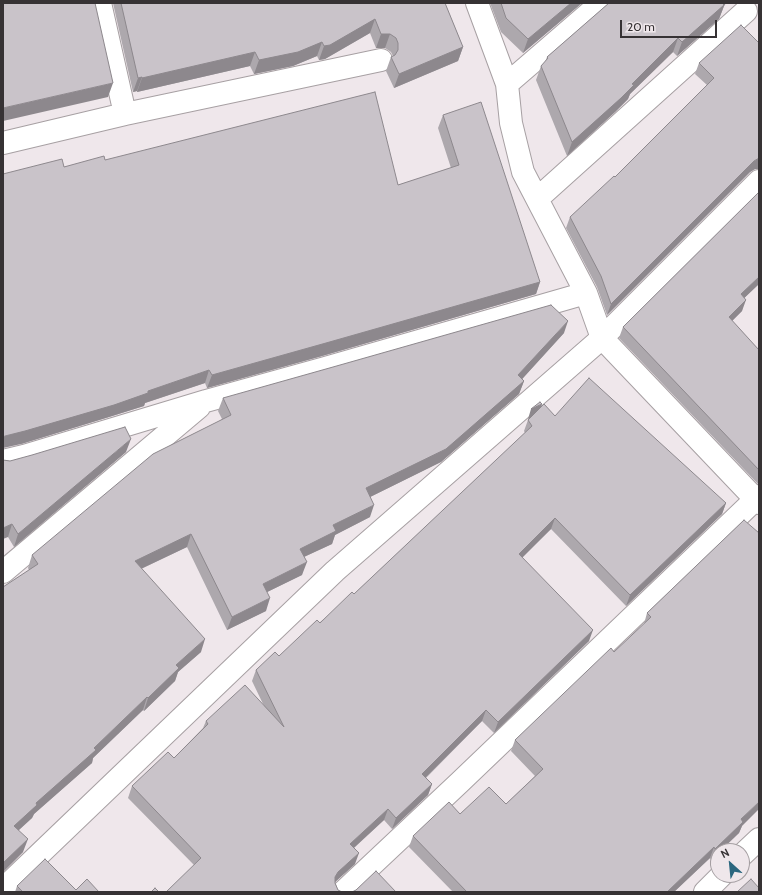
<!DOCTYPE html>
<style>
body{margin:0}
#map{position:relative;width:762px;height:895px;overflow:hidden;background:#efe7eb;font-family:Cabin,sans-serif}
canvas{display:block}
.frame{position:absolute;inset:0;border:4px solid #363234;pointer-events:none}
.north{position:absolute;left:710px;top:843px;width:40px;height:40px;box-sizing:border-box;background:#efe7eb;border:1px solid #a59fa2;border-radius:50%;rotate:333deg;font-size:11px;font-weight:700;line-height:16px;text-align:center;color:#363234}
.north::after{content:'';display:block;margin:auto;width:14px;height:18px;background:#2b677f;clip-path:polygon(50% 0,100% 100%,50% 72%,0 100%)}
.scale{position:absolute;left:620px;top:20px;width:97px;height:18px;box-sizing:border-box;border:2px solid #363234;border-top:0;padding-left:5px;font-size:12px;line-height:14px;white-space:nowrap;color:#363234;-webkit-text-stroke:3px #efe7eb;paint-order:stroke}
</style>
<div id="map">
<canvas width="762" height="895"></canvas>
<div class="frame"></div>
<div class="north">N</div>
<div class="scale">20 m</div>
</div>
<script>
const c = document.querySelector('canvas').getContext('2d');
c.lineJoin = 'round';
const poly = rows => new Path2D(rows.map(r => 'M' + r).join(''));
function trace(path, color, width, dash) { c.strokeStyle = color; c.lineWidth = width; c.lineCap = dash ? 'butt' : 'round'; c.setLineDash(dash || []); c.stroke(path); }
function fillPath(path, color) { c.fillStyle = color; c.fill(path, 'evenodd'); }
const minor = poly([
 [100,3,125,114],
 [477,3,507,84,511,123,523,172,586,293,602,338,759,503],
 [507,84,601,3],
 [3,143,125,114,381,60],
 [537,199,746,11],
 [3,461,24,456,206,401,325,368,586,293],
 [3,572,199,407],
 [742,855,759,839],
 [3,889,335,571,602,338,759,181],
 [343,892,459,783,759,496],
 [705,892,722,875]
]);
trace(minor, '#a7a0a3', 24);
trace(minor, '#fff', 22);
fillPath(poly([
 [113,3,445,3,463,47,458,61,394,88,386,71,391,57,393,56,391,52,385,48,376,48,370,33,325,59,319,60,317,56,293,66,254,74,250,66,137,92,137,91,133,92],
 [490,3,582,3,523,53,501,32],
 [609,3,726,3,724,6,719,19,677,56,673,52,630,94,628,99,615,112,567,156,536,80,541,66,545,62,547,57],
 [759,43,755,169,750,172,607,315,597,287,566,228,570,217,615,177,707,85,695,74,699,63],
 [443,115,540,282,536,294,322,356,207,388,205,383,145,403,144,406,109,417,21,444,64,167,105,160,398,185,451,168,438,128],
 [759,192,759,284,744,298,742,311,732,321,759,350,759,484,758,484,619,338,623,327],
 [564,333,522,379,524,381,519,394,441,462,370,497,370,517,335,535,332,544,304,557,302,575,267,592,266,611,227,630,187,547,141,569,201,652,178,672,175,681,144,711,143,710,93,758,92,763,34,814,32,818,19,830,23,852,3,872,3,587,29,570,28,568,32,555,222,419,218,411,223,398],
 [541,408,555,416,726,503,722,514,626,606,551,529,522,557,589,641,494,733,482,721,426,778,432,784,428,795,392,829,384,820,354,848,355,864,335,882,338,890,194,865,128,798,132,786,174,758,203,728,206,721,264,706,252,681,256,670,279,656,354,594,525,433,524,431,528,420,530,418,528,419],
 [126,452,14,547,8,537,4,460,10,461],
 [744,520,742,826,739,833,711,860,710,858,674,892,453,892,409,847,413,836,460,814,506,804,535,776,511,751,515,740,614,652,644,624,647,613],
 [17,886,76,890,99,892,15,892]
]), '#ada8ad');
fillPath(poly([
 [571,3,582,3,523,53,528,39],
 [719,3,726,3,724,6,719,19,677,56,682,42],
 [375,19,370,33,325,59,319,60,324,46],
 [381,34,390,34,385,48,376,48],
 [678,38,673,52,630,94,628,99,615,112,567,156,572,142,632,84],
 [322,42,317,56,293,66,254,74,259,60],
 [463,47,458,61,394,88,399,74],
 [255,52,250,66,137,92,142,78],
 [142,77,137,91,133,92,138,78],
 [113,83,108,97,3,121,3,108],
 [759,158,759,169,755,169,750,172,607,315,611,304,754,161],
 [759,277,759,284,737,305,741,294],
 [540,282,536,294,322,356,207,388,212,375],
 [746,300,742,311,725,328,729,317],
 [568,321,564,333,514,388,518,375],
 [209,370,205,383,145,403,144,406,109,417,21,444,3,448,3,437,5,436,148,391],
 [524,381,519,394,441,462,362,501,366,488],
 [542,404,539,414,528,419,531,409],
 [131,439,126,452,14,547,18,534],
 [726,503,722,514,626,606,630,595],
 [374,505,370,517,335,535,332,544,295,561,300,549,333,525],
 [555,518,551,529,515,565,519,554],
 [12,524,8,537,3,539,3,528],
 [191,534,187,547,130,574,135,561],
 [307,562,302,575,259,596,263,584],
 [270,598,266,611,227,630,232,617],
 [593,630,589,641,494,733,498,722],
 [205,639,201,652,178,672,175,681,144,711,148,698,176,665],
 [147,697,143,710,93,758,92,763,34,814,32,818,10,838,14,826,36,803,94,748],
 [486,710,482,721,418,785,422,774],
 [432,784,428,795,392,829,396,818],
 [759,802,759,809,742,826,739,833,720,851,718,851,718,853,711,860,715,849,741,819],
 [388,809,384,820,346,855,350,844],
 [28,839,23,852,3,872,3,863],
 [714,847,710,858,674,892,667,892],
 [359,853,355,864,334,883,335,877,338,872]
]), '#8d888d');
const building = poly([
 [3,3,95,3,113,83,3,108,3,3],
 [121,3,445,3,463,47,399,74,391,57,395,55,398,50,398,43,396,38,390,34,381,34,375,19,330,45,324,46,322,42,298,52,259,60,255,52,142,78,142,77,138,78,121,3],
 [501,3,571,3,528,39,506,18,501,3],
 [609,3,722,3,724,5,682,42,678,38,632,84,634,85,621,98,572,142,541,66,548,58,547,57,609,3],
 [741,25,759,43,759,158,754,161,611,304,601,276,570,217,614,176,615,177,714,78,699,63,741,25],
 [375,92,398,185,459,165,443,115,481,102,540,282,326,343,212,375,209,370,148,391,148,393,114,405,25,431,5,436,3,437,3,174,62,159,64,167,104,156,105,160,375,92],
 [759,192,759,277,741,294,746,300,729,317,759,350,759,470,623,327,759,192],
 [551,305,568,321,518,375,524,381,446,449,366,488,374,505,333,525,336,531,300,549,307,562,263,584,270,598,232,617,191,534,135,561,205,639,176,665,179,668,148,698,147,697,94,748,96,750,36,803,37,805,14,826,28,839,3,863,3,587,38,564,32,555,153,454,231,415,223,398,333,367,551,305],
 [589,378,726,503,630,595,555,518,519,554,593,630,498,722,486,710,422,774,432,784,396,818,388,809,350,844,359,853,338,872,335,877,335,883,338,890,342,892,166,892,201,858,132,786,168,752,174,758,208,724,206,721,245,685,284,727,256,670,275,652,279,656,317,620,320,623,352,592,354,594,532,426,528,420,544,404,555,416,589,378],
 [540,402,542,404,531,409,540,402],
 [125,427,131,439,18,534,12,524,3,528,3,460,10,461,32,455,125,427],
 [744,520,759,533,759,802,741,819,743,822,715,849,714,847,667,892,467,892,413,836,449,802,460,814,489,787,506,804,543,769,515,740,611,648,614,652,651,617,647,613,744,520],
 [45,859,76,890,87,879,99,892,23,892,17,886,45,859],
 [376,871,396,892,352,892,356,890,376,871],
 [751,879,759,888,759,892,737,892,751,879],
 [155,888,159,892,151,892,155,888]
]);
fillPath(building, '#c9c3c9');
trace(building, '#8d888d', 1);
</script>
